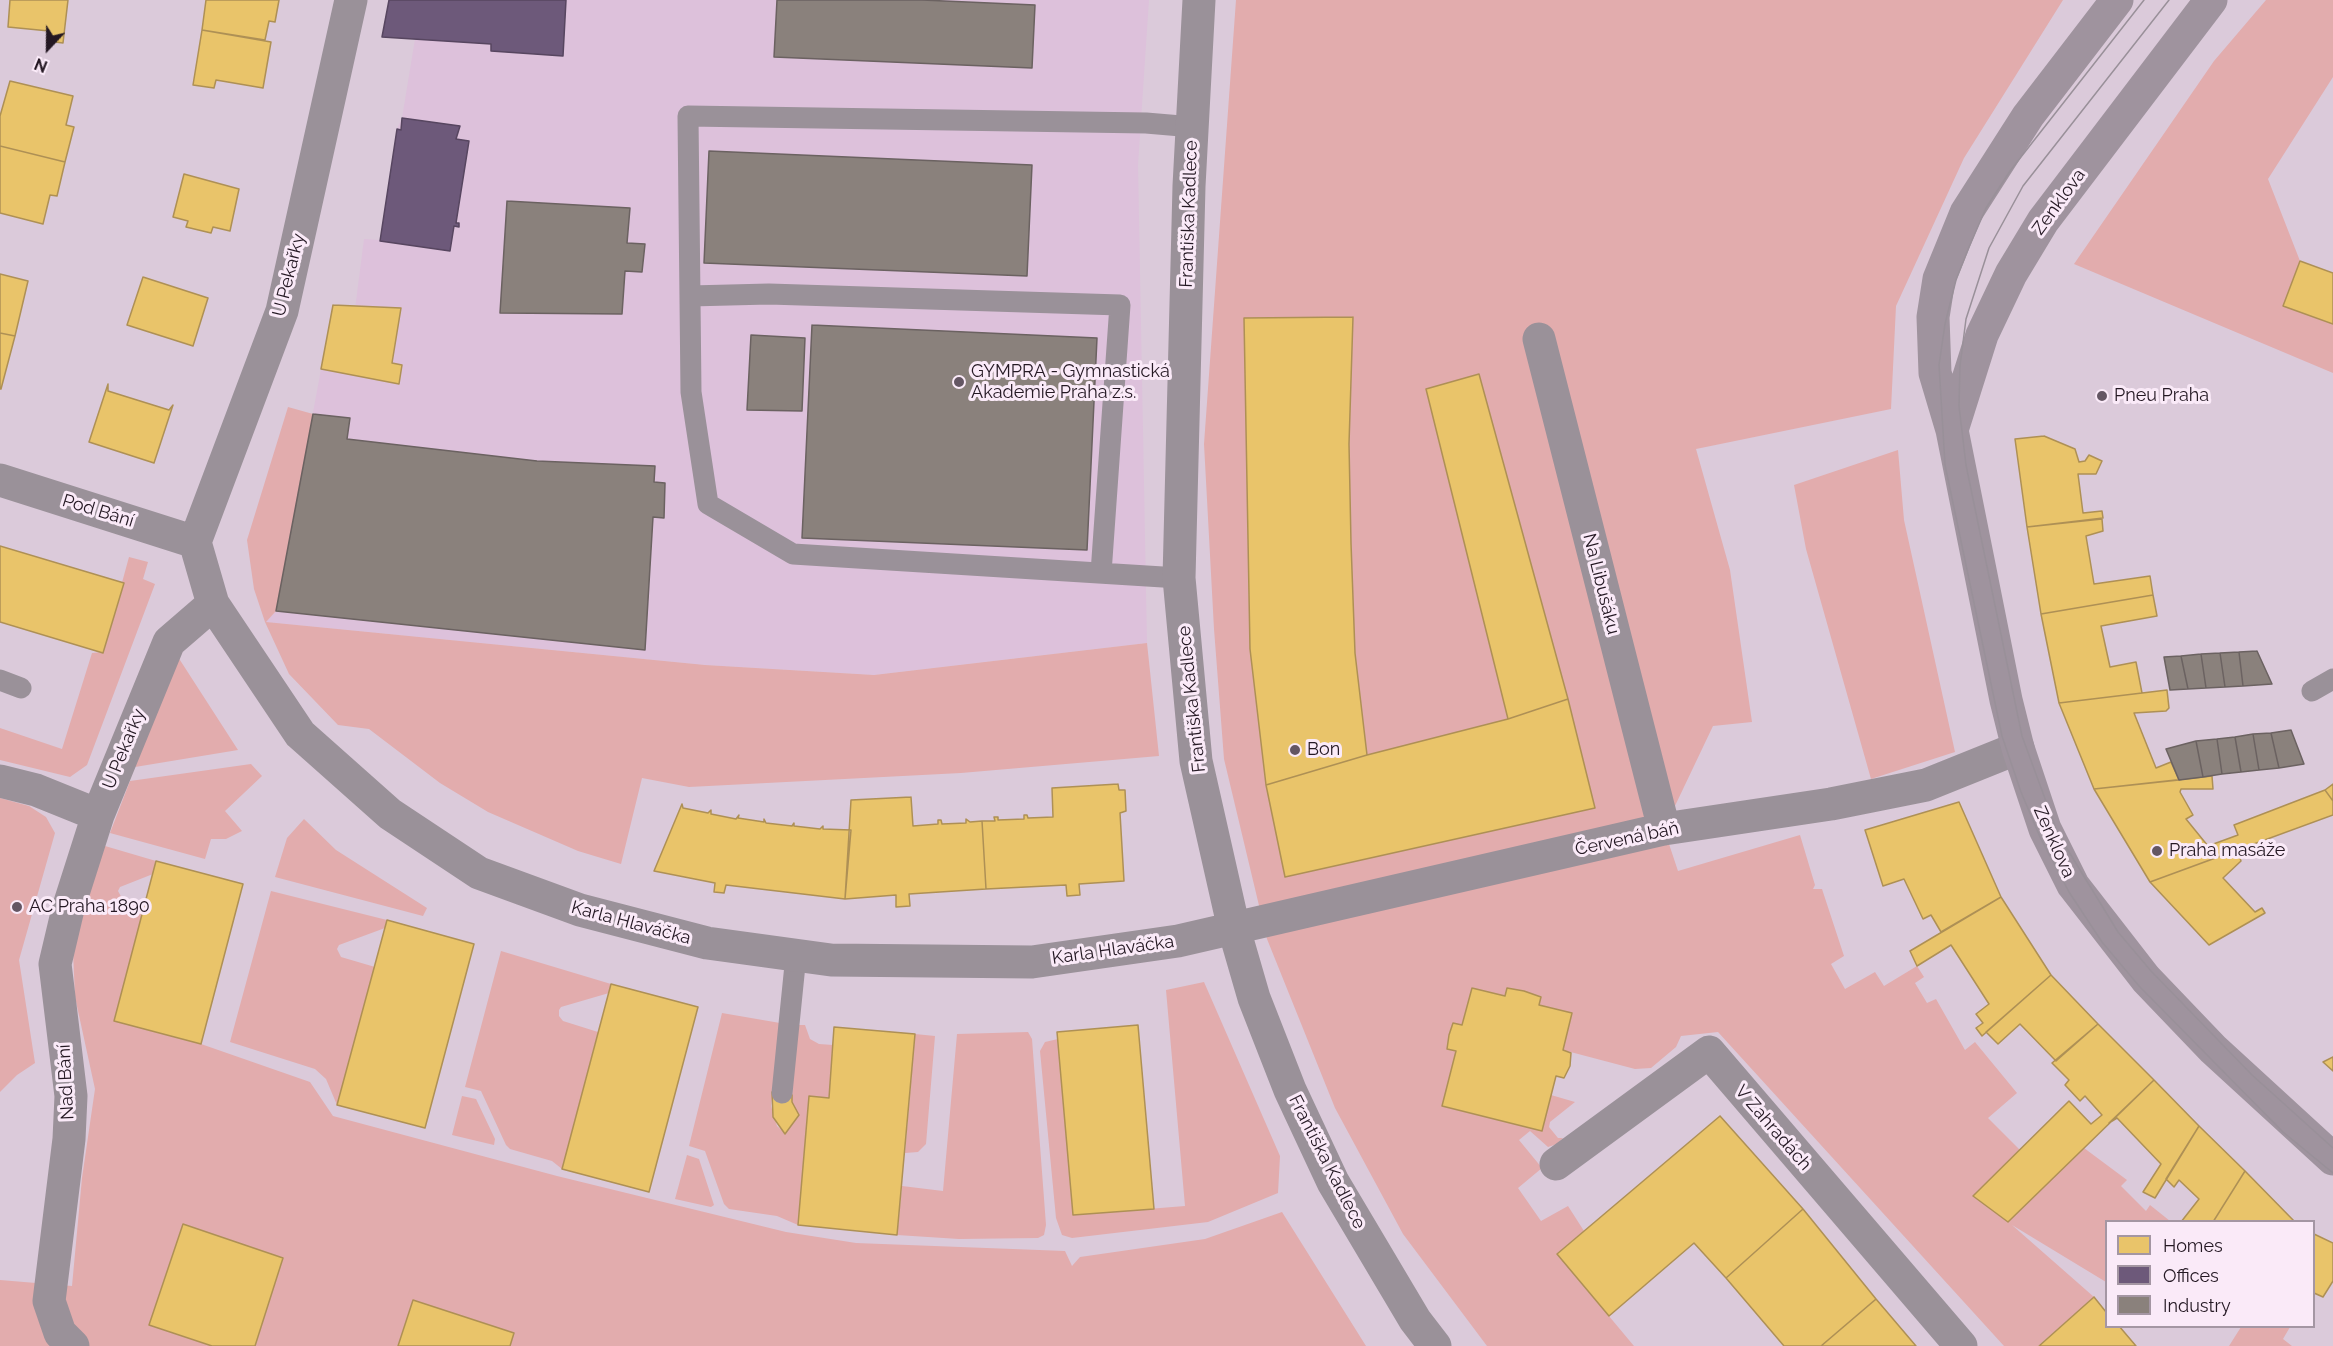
<!DOCTYPE html>
<meta charset="utf-8">
<style>
body{margin:0}
#map{position:relative;width:2333px;height:1346px;overflow:hidden;background:#dbcada;font-family:Raleway,sans-serif}
canvas{display:block}
.legend{position:absolute;left:2105px;top:1220px;width:210px;height:108px;box-sizing:border-box;background:#faeaf8;border:2px solid #a496a3;margin:0;padding:8px 10px;list-style:none;font-size:18px;color:#241823}
.legend li{display:flex;align-items:center;gap:12px;height:30px}
.legend b{width:30px;border:2px solid #a496a3}
.north{position:absolute;left:18px;top:18px;width:60px;height:60px;-webkit-text-stroke:4px #faeaf8;paint-order:stroke;rotate:202deg;font-size:16px;font-weight:700;line-height:24px;text-align:center;color:#241823}
.north::after{content:'';display:block;margin:auto;width:21px;height:27px;background:#241823;clip-path:polygon(50% 0,100% 100%,50% 72%,0 100%)}
</style>
<div id="map">
<canvas width="2333" height="1346"></canvas>
<ul class="legend">
<li><b style="height:16px;background:#e9c46a"></b>Homes</li>
<li><b style="height:16px;background:#6d597a"></b>Offices</li>
<li><b style="height:16px;background:#8a817c"></b>Industry</li>
</ul>
<div class="north">N</div>
</div>
<script>
const c = document.querySelector('canvas').getContext('2d');
c.lineJoin = 'round';
function fillPath(path, color) { c.fillStyle = color; c.fill(path, 'evenodd'); }
const poly = rows => new Path2D(rows.map(r => 'M' + r).join(''));
function trace(path, color, width, dash) { c.strokeStyle = color; c.lineWidth = width; c.lineCap = dash ? 'butt' : 'round'; c.setLineDash(dash || []); c.stroke(path); }
function write(font, color, halo, rows, align = 'center') {
  c.font = font + ' Raleway,sans-serif'; c.lineWidth = 6; c.setLineDash([]); c.textBaseline = 'middle'; c.strokeStyle = halo; c.fillStyle = color; for (const [text, x, y, turn = 0] of rows) {
    c.save(); c.translate(x, y); c.rotate((+turn || 0) * Math.PI / 180); c.textAlign = isNaN(turn) ? turn : align; if (halo) c.strokeText(text, 0, 0); c.fillText(text, 0, 0); c.restore();
  }
}
fillPath(poly([
 [389,0,1149,0,1138,165,1147,643,874,675,705,665,265,622,276,611,333,305,355,309,364,239,380,240,397,129,402,118,415,39]
]), '#ddc1db');
fillPath(poly([
 [1236,0,2063,0,1964,158,1896,306,1891,409,1696,449,1730,570,1752,722,1713,726,1664,829,1678,871,1800,835,1815,885,1813,889,1822,889,1844,956,1831,964,1845,989,1875,972,1884,986,1917,966,1924,977,1915,983,1927,1003,1936,999,1965,1050,1975,1042,2017,1093,1988,1118,2020,1150,1974,1196,2008,1222,2084,1148,2127,1180,2121,1186,2146,1211,2150,1205,2170,1221,2106,1222,2106,1282,2012,1225,2094,1297,2038,1346,2004,1346,1718,1032,1681,1036,1676,1047,1651,1068,1635,1069,1563,1050,1572,1013,1539,1005,1540,997,1524,991,1507,989,1505,996,1472,988,1462,1025,1453,1023,1449,1035,1447,1049,1456,1051,1442,1106,1542,1131,1551,1095,1575,1102,1550,1122,1549,1127,1558,1138,1563,1138,1557,1144,1548,1147,1530,1131,1519,1140,1542,1168,1518,1188,1541,1221,1568,1206,1584,1231,1557,1254,1634,1346,1487,1346,1403,1234,1335,1108,1267,939,1224,759,1214,629,1204,444],
 [2266,0,2333,0,2333,77,2268,179,2300,261,2333,324,2333,373,2074,264,2214,61],
 [288,407,313,414,276,611,266,622,705,665,874,675,1147,643,1159,756,961,773,689,787,642,778,621,864,578,851,488,812,440,783,369,729,338,725,289,674,265,622,254,589,247,540],
 [1898,450,1904,520,1955,752,1871,779,1806,549,1794,485],
 [129,557,148,562,143,579,155,584,87,765,70,777,0,760,0,728,62,749,92,653,103,652],
 [178,657,238,750,135,767],
 [251,764,262,776,225,811,242,831,226,839,211,839,205,859,110,833,130,781],
 [0,798,29,806,46,817,55,833,19,960,35,1063,17,1075,0,1092],
 [304,819,336,850,427,908,423,916,275,877,287,838],
 [105,846,156,861,153,874,120,887,118,891,123,900,144,908,114,1021,201,1044,310,1082,333,1116,557,1176,786,1232,856,1243,1065,1251,1072,1266,1080,1257,1205,1239,1282,1212,1366,1346,510,1346,514,1333,398,1346,255,1346,283,1258,183,1224,149,1325,212,1346,0,1346,0,1280,72,1286,82,1178,95,1089,75,997,73,951,79,917],
 [271,891,387,920,385,928,339,945,337,949,341,957,375,967,337,1105,326,1079,315,1069,230,1042],
 [501,951,611,984,609,993,561,1007,559,1010,559,1016,563,1021,598,1032,562,1169,552,1161,510,1149,506,1145,481,1091,465,1087],
 [1204,982,1280,1156,1278,1193,1208,1222,1072,1238,1062,1235,1056,1218,1040,1051,1045,1042,1058,1039,1073,1215,1185,1206,1166,990],
 [722,1013,780,1023,771,1106,777,1126,785,1133,799,1115,792,1102,792,1095,797,1025,805,1025,810,1039,819,1044,833,1045,829,1098,809,1096,798,1225,777,1216,729,1209,724,1204,705,1151,689,1146],
 [1028,1032,1032,1039,1046,1225,1044,1235,1038,1238,959,1239,897,1235,902,1186,943,1191,957,1034],
 [915,1034,935,1036,926,1144,918,1152,905,1153],
 [462,1096,476,1099,495,1139,494,1145,452,1135],
 [687,1155,699,1159,714,1205,711,1207,675,1199],
 [2241,1327,2290,1327,2283,1339,2292,1346,2229,1346]
]), '#e2acad');
const homes = poly([
 [10,0,68,0,63,43,47,41,49,31,8,27,10,0],
 [206,0,279,0,275,22,269,21,265,40,202,30,206,0],
 [202,30,271,42,263,88,216,80,214,88,193,85,202,30],
 [10,81,73,96,66,125,74,127,65,162,0,146,0,116,10,81],
 [0,146,65,162,57,196,50,195,43,224,0,213,0,146],
 [184,174,239,189,230,231,213,227,211,233,186,227,188,221,173,217,184,174],
 [2300,261,2333,273,2333,324,2283,306,2300,261],
 [0,274,28,281,15,336,0,333,0,274],
 [143,277,208,298,193,346,127,325,143,277],
 [333,305,401,308,392,363,402,365,399,384,321,369,333,305],
 [1353,317,1349,444,1351,543,1355,653,1367,755,1266,785,1250,649,1244,318,1353,317],
 [0,333,15,336,1,389,0,389,0,333],
 [1479,374,1568,699,1508,719,1426,389,1479,374],
 [108,384,108,391,169,410,173,405,154,463,89,442,108,384],
 [2044,436,2075,449,2079,462,2085,461,2089,455,2102,461,2096,474,2078,474,2083,513,2102,511,2103,518,2027,527,2015,439,2044,436],
 [2102,519,2103,531,2086,536,2094,584,2150,576,2153,595,2041,614,2027,527,2102,519],
 [0,546,124,583,103,653,0,622,0,546],
 [2153,595,2157,616,2101,626,2110,667,2136,662,2142,693,2059,703,2041,614,2153,595],
 [2167,690,2169,708,2166,711,2134,713,2156,768,2171,762,2179,780,2094,789,2059,703,2167,690],
 [1568,699,1595,808,1285,877,1266,785,1367,755,1508,719,1568,699],
 [2212,776,2213,789,2181,789,2180,792,2193,815,2186,819,2208,846,2238,835,2234,825,2325,790,2333,801,2333,815,2150,882,2094,789,2212,776],
 [1118,784,1119,790,1125,790,1126,811,1120,813,1124,881,1079,884,1080,895,1067,896,1066,885,986,889,982,821,995,821,994,817,998,817,998,820,1024,819,1024,815,1027,815,1028,818,1053,817,1052,788,1118,784],
 [2333,784,2333,801,2325,790,2333,784],
 [911,797,913,826,938,824,938,820,941,820,942,824,966,823,966,819,970,822,982,821,986,889,909,894,910,906,896,907,896,895,845,899,851,800,911,797],
 [1959,802,2001,897,1941,932,1931,915,1923,919,1904,879,1883,886,1865,830,1959,802],
 [682,804,683,808,708,813,711,810,711,814,736,819,739,815,738,818,764,822,764,819,766,823,792,826,794,823,794,826,820,829,823,826,823,829,851,830,845,899,726,885,724,893,714,892,715,883,654,871,682,804],
 [2237,850,2241,861,2223,878,2255,912,2262,908,2265,913,2209,945,2150,882,2237,850],
 [156,861,243,884,201,1044,114,1021,156,861],
 [2001,897,2051,975,1982,1036,1976,1028,1983,1023,1976,1014,1989,1004,1951,945,1917,966,1910,951,2001,897],
 [387,920,474,944,425,1128,337,1105,387,920],
 [2051,975,2098,1024,2056,1061,2020,1024,1998,1044,1986,1032,2051,975],
 [611,984,698,1007,649,1192,562,1169,611,984],
 [1472,988,1505,996,1507,988,1524,991,1541,997,1539,1005,1572,1013,1563,1050,1571,1053,1570,1066,1564,1078,1556,1076,1542,1131,1442,1106,1456,1051,1447,1049,1449,1035,1453,1023,1462,1025,1472,988],
 [2098,1024,2154,1080,2008,1222,1973,1196,2069,1101,2091,1124,2102,1115,2085,1096,2080,1101,2065,1085,2069,1080,2052,1063,2098,1024],
 [1138,1025,1154,1209,1073,1215,1057,1032,1138,1025],
 [834,1027,915,1034,897,1235,798,1225,809,1096,829,1098,834,1027],
 [2333,1057,2333,1071,2323,1062,2333,1057],
 [2154,1080,2199,1126,2155,1198,2143,1192,2161,1164,2117,1118,2109,1123,2154,1080],
 [772,1092,792,1095,792,1102,799,1115,785,1134,773,1117,772,1092],
 [1720,1116,1803,1209,1726,1278,1694,1243,1609,1316,1557,1254,1720,1116],
 [2199,1126,2245,1171,2213,1222,2181,1222,2199,1199,2179,1180,2174,1187,2166,1179,2199,1126],
 [2245,1171,2295,1222,2213,1222,2245,1171],
 [1803,1209,1876,1299,1821,1346,1784,1346,1726,1278,1803,1209],
 [183,1224,283,1258,255,1346,212,1346,149,1325,183,1224],
 [2314,1234,2333,1243,2333,1281,2323,1297,2314,1293,2314,1234],
 [2094,1297,2106,1312,2106,1326,2119,1326,2136,1346,2039,1346,2094,1297],
 [1876,1299,1916,1346,1821,1346,1875,1300,1876,1299],
 [413,1300,514,1333,510,1346,398,1346,413,1300]
]);
fillPath(homes, '#e9c46a');
trace(homes, '#ae9055', 1.5);
const offices = poly([
 [389,0,566,0,563,56,491,51,491,44,382,37,389,0],
 [402,118,460,126,456,139,469,141,456,223,459,223,459,227,454,226,450,251,380,241,397,129,401,130,402,118]
]);
fillPath(offices, '#6d597a');
trace(offices, '#574660', 1.5);
const industry = poly([
 [777,0,922,0,1035,5,1032,68,774,57,777,0],
 [709,151,1032,165,1027,276,704,263,709,151],
 [507,201,630,208,627,243,645,244,642,272,625,271,622,314,500,313,507,201],
 [812,325,1097,338,1087,550,802,538,812,325],
 [751,335,805,338,802,411,747,410,751,335],
 [313,414,350,418,347,439,537,461,655,466,654,482,665,483,664,518,653,517,645,650,276,611,313,414],
 [2257,651,2272,684,2243,686,2239,652,2257,651],
 [2239,652,2243,686,2225,687,2220,653,2239,652],
 [2220,653,2225,687,2206,688,2201,654,2220,653],
 [2201,654,2206,688,2188,689,2181,656,2201,654],
 [2181,656,2188,689,2170,690,2164,657,2181,656],
 [2291,730,2304,764,2279,768,2271,733,2291,730],
 [2271,733,2279,768,2259,770,2253,734,2271,733],
 [2253,734,2259,770,2241,772,2235,737,2253,734],
 [2235,737,2241,772,2222,774,2217,739,2235,737],
 [2217,739,2222,774,2203,777,2196,741,2217,739],
 [2196,741,2203,777,2179,780,2166,749,2196,741]
]);
fillPath(industry, '#8a817c');
trace(industry, '#6b6261', 1.5);
trace(poly([
 [690,296,769,294,1120,305,1101,573],
 [1179,578,793,554,708,504,691,392,688,116,1146,123,1193,127],
 [0,680,21,688],
 [2312,691,2333,679],
 [782,1093,796,955]
]), '#9a9199', 21);
trace(poly([
 [1199,0,1189,186,1179,578,1196,761,1234,929,1254,998,1290,1090,1333,1182,1415,1320,1435,1346],
 [1539,339,1664,829],
 [0,480,195,542],
 [195,542,213,604,300,734,390,814,479,873,580,910,707,943,831,960,1032,962,1178,941,1664,829,1831,804,1926,785,2018,748],
 [195,542,282,311,351,0],
 [0,781,36,790,98,815],
 [1556,1164,1709,1052,1961,1346],
 [73,1346,60,1333,49,1301,69,1139,71,1096,55,964,68,909,98,815,169,642,213,604]
]), '#9a9199', 33);
trace(poly([
 [2117,0,2028,116,1966,213,1939,279,1933,317,1935,373,1952,430,2006,700,2018,748,2045,829,2073,885,2146,979,2213,1049,2333,1159],
 [1952,430,1982,335,2011,274,2043,221,2211,0]
]), '#9f939e', 33);
trace(poly([
 [2144,0,2010,171,1986,208,1969,247,1956,280,1945,324,1939,365,1945,465,2002,736,2021,792,2040,837,2069,892,2102,942,2139,986,2283,1132,2333,1173],
 [2169,0,2023,186,1989,248,1966,319,1960,366,1959,406,1966,465,2022,736,2058,834,2118,932,2151,971,2252,1075,2333,1148]
]), '#999099', 1.5);
for (const [x, y, r, color] of [
 [959,382,6,"#645663"],
 [2102,396,6,"#645663"],
 [1295,750,6,"#645663"],
 [2157,851,6,"#645663"],
 [17,907,6,"#645663"]
]) { const dot = new Path2D(); dot.arc(x, y, r, 0, 2 * Math.PI); c.fillStyle = color; c.fill(dot); trace(dot, '#faeaf8', 2); }
write('18px', '#241823', '#faeaf8', [
 ["Zenklova",2059,202,-54],
 ["Františka Kadlece",1189,214,-88],
 ["U Pekařky",289,275,-76],
 ["Pod Bání",98,511,17],
 ["Na Libušáku",1601,584,76],
 ["Františka Kadlece",1192,699,-96],
 ["U Pekařky",124,749,-68],
 ["Červená báň",1627,839,-12],
 ["Zenklova",2054,842,66],
 ["Karla Hlaváčka",631,923,15],
 ["Karla Hlaváčka",1113,950,-8],
 ["Nad Bání",66,1082,-93],
 ["V Zahradách",1773,1128,49],
 ["Františka Kadlece",1327,1162,63]
]);
write('18px', '#241823', '#faeaf8', [
 ["GYMPRA - Gymnastická",971,372],
 ["Akademie Praha z.s.",971,393],
 ["Pneu Praha",2114,396],
 ["Bon",1307,750],
 ["Praha masáže",2169,851],
 ["AC Praha 1890",29,907]
], 'left');
</script>
